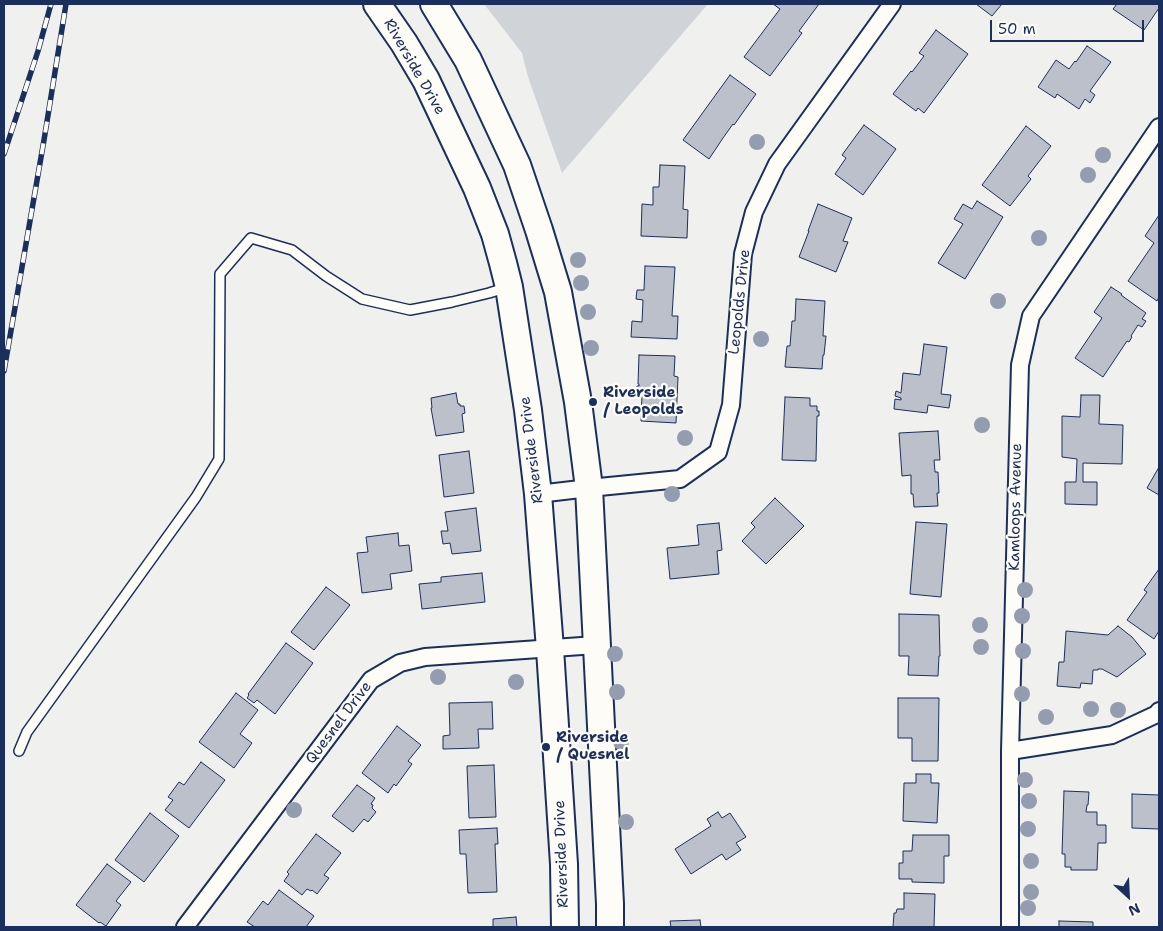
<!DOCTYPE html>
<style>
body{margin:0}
#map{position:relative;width:1163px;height:931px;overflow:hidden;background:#f0f0ee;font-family:"Shantell Sans",sans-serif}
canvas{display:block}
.frame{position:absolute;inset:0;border:5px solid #1b2f5e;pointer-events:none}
.north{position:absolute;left:1103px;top:871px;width:50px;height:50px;-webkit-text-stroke:4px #fdfcf7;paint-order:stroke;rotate:155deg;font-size:14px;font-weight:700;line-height:20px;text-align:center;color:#1b2f5e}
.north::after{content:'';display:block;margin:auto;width:18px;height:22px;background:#1b2f5e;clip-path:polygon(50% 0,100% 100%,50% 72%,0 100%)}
.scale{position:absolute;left:990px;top:20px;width:154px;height:22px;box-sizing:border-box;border:2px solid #1b2f5e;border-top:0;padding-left:6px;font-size:15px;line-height:18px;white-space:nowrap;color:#1b2f5e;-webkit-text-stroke:4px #fdfcf7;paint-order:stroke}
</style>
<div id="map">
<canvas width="1163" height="931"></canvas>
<div class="frame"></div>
<div class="north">N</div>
<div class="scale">50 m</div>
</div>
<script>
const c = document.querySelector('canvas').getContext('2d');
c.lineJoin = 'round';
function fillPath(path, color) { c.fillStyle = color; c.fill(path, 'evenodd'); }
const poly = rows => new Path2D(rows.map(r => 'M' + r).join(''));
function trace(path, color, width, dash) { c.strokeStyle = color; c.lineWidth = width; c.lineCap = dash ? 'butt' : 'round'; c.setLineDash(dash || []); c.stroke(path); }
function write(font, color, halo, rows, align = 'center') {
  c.font = font + ' "Shantell Sans",sans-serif'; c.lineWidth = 4.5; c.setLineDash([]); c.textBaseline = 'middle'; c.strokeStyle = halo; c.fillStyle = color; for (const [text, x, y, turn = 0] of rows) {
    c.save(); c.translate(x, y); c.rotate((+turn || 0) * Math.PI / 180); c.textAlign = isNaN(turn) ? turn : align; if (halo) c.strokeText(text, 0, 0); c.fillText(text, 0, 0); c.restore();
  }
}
fillPath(poly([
 [484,4,708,4,562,173,528,77,522,53]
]), '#d0d3d8');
const building = poly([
 [773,4,819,4,799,31,802,33,770,76,744,57,780,9,773,4],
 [976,4,1002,4,992,16,976,4],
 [1117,4,1159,4,1159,8,1144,30,1113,9,1117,4],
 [936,30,968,54,924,113,918,108,916,111,893,94,911,71,912,72,924,56,919,53,936,30],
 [1087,46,1111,62,1090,91,1095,95,1090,103,1085,99,1079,109,1057,94,1055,98,1038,87,1056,60,1069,69,1075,61,1076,62,1087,46],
 [730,75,756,94,734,125,733,124,723,138,709,159,683,140,730,75],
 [864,125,896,149,863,195,835,174,846,158,842,155,864,125],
 [1026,126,1051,146,1028,176,1031,179,1010,206,982,185,1026,126],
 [660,165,685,166,683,209,688,210,687,238,641,236,642,204,653,205,653,187,659,187,660,165],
 [977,201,1003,217,965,279,938,263,963,224,954,219,963,204,972,209,977,201],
 [818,204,852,218,843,241,848,242,836,272,799,257,809,231,808,231,818,204],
 [1159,215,1159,297,1157,301,1128,281,1154,243,1145,236,1159,215],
 [645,266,675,267,672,316,678,316,677,339,631,337,632,321,642,322,643,300,636,299,637,290,644,290,645,266],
 [1111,287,1122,294,1121,295,1146,313,1142,319,1146,321,1142,327,1138,325,1131,336,1132,337,1129,342,1127,341,1103,377,1075,358,1102,318,1094,312,1111,287],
 [796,299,825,301,823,336,826,336,824,355,823,355,822,369,785,367,787,346,790,346,792,321,795,321,796,299],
 [924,344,947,347,941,394,951,395,949,408,928,405,927,413,894,409,895,399,901,400,901,398,895,396,896,391,901,393,903,373,920,375,924,344],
 [639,355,675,356,674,376,678,377,676,423,641,421,642,394,637,394,637,386,639,386,639,384,638,384,639,355],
 [456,393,458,404,460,404,460,406,464,406,465,413,462,414,464,432,436,436,431,408,432,408,431,398,456,393],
 [1081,395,1100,395,1099,424,1123,425,1122,464,1083,463,1083,482,1097,482,1097,505,1065,504,1065,482,1076,482,1077,459,1062,457,1062,416,1080,417,1081,395],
 [785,397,810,398,810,406,817,406,817,411,819,411,819,416,817,416,816,461,782,460,785,397],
 [938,431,940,460,934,460,935,472,938,472,939,493,937,493,938,506,914,507,913,494,911,494,911,475,902,476,899,433,938,431],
 [469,451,474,493,444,497,439,455,469,451],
 [1159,467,1159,495,1147,488,1159,467],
 [775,498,804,526,766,564,742,541,755,527,751,523,775,498],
 [476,508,481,551,452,554,450,543,443,544,441,531,448,531,445,512,476,508],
 [916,522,947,524,941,597,910,594,916,522],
 [719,523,722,550,717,551,719,574,670,579,667,548,699,545,697,525,719,523],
 [398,533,399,546,409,545,412,571,390,574,392,589,362,593,357,553,368,552,366,537,398,533],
 [1159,569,1159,631,1154,639,1127,620,1147,592,1144,590,1159,569],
 [482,573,485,602,422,609,419,584,441,582,441,577,482,573],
 [326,587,350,605,314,650,291,632,326,587],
 [899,614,939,615,940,656,939,656,938,676,908,675,909,656,899,656,899,614],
 [1118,626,1132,637,1146,654,1117,677,1102,669,1098,669,1098,670,1093,670,1092,684,1081,683,1080,688,1057,686,1059,662,1064,662,1066,631,1108,635,1118,626],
 [286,643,313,663,275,714,257,700,254,703,247,698,249,695,248,694,286,643],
 [236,693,258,710,240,734,252,743,234,768,199,742,236,693],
 [898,698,939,698,938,761,912,761,912,738,898,738,898,698],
 [492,702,493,729,478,729,479,748,443,749,443,736,450,735,449,703,492,702],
 [397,726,421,745,408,761,412,764,396,786,394,784,388,793,362,773,397,726],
 [201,762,225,780,189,828,165,810,173,800,168,797,179,782,184,785,201,762],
 [494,765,496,817,469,818,467,766,494,765],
 [916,774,931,774,931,783,939,783,937,823,903,821,904,783,916,783,916,774],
 [357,785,375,798,371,804,373,805,372,808,376,812,368,822,364,819,353,832,332,816,357,785],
 [1064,791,1089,792,1088,805,1087,805,1086,812,1097,812,1097,825,1106,825,1106,843,1098,843,1097,870,1071,870,1071,867,1065,867,1065,854,1062,854,1064,791],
 [1132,794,1159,795,1159,829,1132,828,1132,794],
 [718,812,722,818,730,813,746,837,736,843,741,850,726,860,722,854,691,874,675,849,711,826,707,819,718,812],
 [150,813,179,836,144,882,115,860,150,813],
 [497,828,498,844,495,844,497,892,468,893,466,854,460,854,459,830,497,828],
 [316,834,341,853,324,875,329,878,317,894,312,890,311,891,307,889,302,895,284,881,289,874,287,872,316,834],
 [913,835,949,835,949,856,944,856,944,883,912,882,912,879,899,879,899,863,903,863,903,851,912,851,913,835],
 [107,864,131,882,116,901,121,905,106,926,100,922,99,923,76,905,107,864],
 [279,890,314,916,306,927,255,927,247,922,263,901,268,905,279,890],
 [904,893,935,894,934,927,893,927,894,913,896,913,897,909,904,909,904,893],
 [516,917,517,927,493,927,493,919,516,917],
 [700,920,701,927,671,927,670,921,700,920],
 [1059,921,1093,922,1093,927,1059,927,1059,921]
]);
fillPath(building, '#bbc0ca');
trace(building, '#1b2f5e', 1);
const service = poly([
 [19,751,27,732,196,497,219,459,220,274,251,238,292,250,326,276,362,299,410,310,452,302,489,293,508,287]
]);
const minor = poly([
 [538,494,589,488,680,479,718,452,731,405,743,254,754,212,777,164,892,4],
 [1010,751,1112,735,1157,714,1159,711],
 [185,927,371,680,400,663,425,657,596,645],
 [1010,927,1010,751,1020,365,1031,316,1159,127]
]);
const primary = poly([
 [377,4,404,43,426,80,477,188,495,234,503,263,509,287,528,410,538,494,550,649,564,864,565,927],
 [434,4,468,60,517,165,539,230,558,292,578,402,589,488,610,904,610,927]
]);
trace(service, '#1b2f5e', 12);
trace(minor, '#1b2f5e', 20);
trace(primary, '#1b2f5e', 30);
trace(service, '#fdfcf7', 9);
trace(minor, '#fdfcf7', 16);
trace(primary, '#fdfcf7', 26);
const rail = poly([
 [4,154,38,51,51,4],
 [4,371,44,140,66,4]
]);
trace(rail, '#1b2f5e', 5.5);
trace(rail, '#fdfcf7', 4, [11]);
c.fillStyle = '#949caf';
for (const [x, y] of [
 [757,142],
 [1103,155],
 [1088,175],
 [1039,238],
 [578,260],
 [581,283],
 [998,301],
 [588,312],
 [761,339],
 [591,348],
 [982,425],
 [685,438],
 [672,494],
 [1025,590],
 [1022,616],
 [980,625],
 [981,647],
 [1023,651],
 [615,654],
 [438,677],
 [516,682],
 [617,692],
 [1022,694],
 [1091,709],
 [1118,710],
 [1046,717],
 [621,742],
 [1025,780],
 [1029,801],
 [294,810],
 [626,822],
 [1028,829],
 [1031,861],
 [1031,892],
 [1028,908]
]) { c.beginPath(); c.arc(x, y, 8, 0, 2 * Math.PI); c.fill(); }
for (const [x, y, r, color] of [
 [593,402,5,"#1b2f5e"],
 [546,747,5,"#1b2f5e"]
]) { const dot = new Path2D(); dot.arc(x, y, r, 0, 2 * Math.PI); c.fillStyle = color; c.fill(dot); trace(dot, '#fdfcf7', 2); }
write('15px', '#1b2f5e', '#fdfcf7', [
 ["Riverside Drive",414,67,60],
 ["Leopolds Drive",740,302,-84],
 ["Riverside Drive",532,450,-97],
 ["Kamloops Avenue",1016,507,-89],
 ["Quesnel Drive",339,723,-53],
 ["Riverside Drive",562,854,-92]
]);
write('bold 15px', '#1b2f5e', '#fdfcf7', [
 ["Riverside",603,393],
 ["/ Leopolds",603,410],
 ["Riverside",556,738],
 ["/ Quesnel",556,755]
], 'left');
</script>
